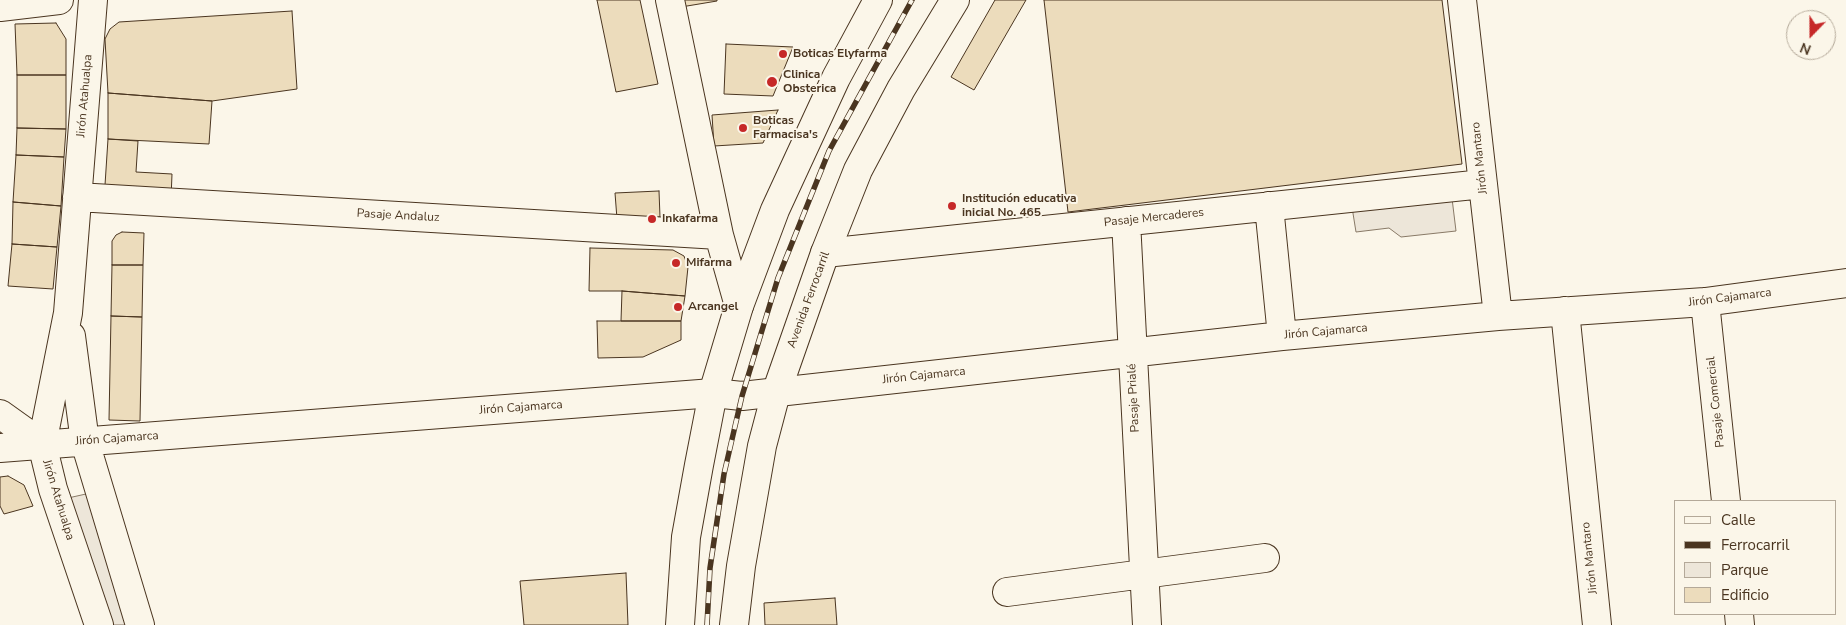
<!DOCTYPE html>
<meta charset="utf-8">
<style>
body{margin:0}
#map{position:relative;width:1846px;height:625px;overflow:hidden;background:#fbf6e9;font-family:"Nunito Sans",sans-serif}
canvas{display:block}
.legend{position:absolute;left:1674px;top:500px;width:162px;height:115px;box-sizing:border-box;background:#fbf6e9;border:1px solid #b4a999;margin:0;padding:6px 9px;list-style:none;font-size:15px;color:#4a3520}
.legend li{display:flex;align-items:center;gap:10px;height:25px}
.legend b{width:25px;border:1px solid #b4a999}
.north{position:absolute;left:1786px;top:10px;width:50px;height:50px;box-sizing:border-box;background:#fbf6e9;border:1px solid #b4a999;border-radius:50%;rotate:202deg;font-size:14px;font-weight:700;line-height:20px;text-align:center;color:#4a3520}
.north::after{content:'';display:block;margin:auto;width:18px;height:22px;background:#c62828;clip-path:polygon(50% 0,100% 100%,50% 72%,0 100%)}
</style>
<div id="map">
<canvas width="1846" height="625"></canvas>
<ul class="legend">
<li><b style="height:6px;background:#fbf6e9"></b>Calle</li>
<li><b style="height:6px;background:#4a3520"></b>Ferrocarril</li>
<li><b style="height:14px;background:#ede6d9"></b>Parque</li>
<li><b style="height:14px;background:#ecdcbc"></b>Edificio</li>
</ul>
<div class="north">N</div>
</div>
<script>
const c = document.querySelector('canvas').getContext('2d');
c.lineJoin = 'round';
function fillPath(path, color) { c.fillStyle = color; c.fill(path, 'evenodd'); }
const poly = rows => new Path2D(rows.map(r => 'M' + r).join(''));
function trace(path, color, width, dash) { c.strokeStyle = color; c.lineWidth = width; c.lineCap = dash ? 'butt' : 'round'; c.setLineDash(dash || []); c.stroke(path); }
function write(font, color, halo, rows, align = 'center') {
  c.font = font + ' "Nunito Sans",sans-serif'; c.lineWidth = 4; c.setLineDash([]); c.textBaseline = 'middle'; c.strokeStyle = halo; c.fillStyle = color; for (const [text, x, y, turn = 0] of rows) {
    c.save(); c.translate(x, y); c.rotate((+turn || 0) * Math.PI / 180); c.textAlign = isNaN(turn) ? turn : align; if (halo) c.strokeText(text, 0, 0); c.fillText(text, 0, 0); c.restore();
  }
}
const green = poly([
 [1451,190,1456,231,1401,237,1389,228,1356,232,1351,201,1451,190],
 [95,492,133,625,105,625,68,498,95,492]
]);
fillPath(green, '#ede6d9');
trace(green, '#887966', 1);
const building = poly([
 [597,0,640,0,658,84,616,92,597,0],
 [674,0,717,0,717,1,675,8,674,0],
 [995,0,1026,0,974,90,951,77,995,0],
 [1044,0,1442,0,1462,164,1068,212,1044,0],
 [292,11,297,89,212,101,108,93,105,39,110,29,119,22,292,11],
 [56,23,66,39,66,75,17,75,15,24,56,23],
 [726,44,793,47,773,96,724,94,726,44],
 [17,75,66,75,66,129,17,128,17,75],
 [108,93,212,101,209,144,108,139,108,93],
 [778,110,763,143,714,146,712,115,778,110],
 [17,128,66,129,64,157,16,155,17,128],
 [108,139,138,141,136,172,172,174,171,199,105,185,108,139],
 [16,155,64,157,61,206,13,202,16,155],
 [659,191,660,217,617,219,615,193,659,191],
 [13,202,61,206,57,247,12,244,13,202],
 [122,232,144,233,143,265,112,265,112,241,116,235,122,232],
 [12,244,57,247,53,289,8,286,12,244],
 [590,248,673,250,684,256,688,267,685,296,622,291,589,291,590,248],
 [112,265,143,265,142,317,111,316,112,265],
 [622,291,685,296,681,321,621,321,622,291],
 [111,316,142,317,140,421,109,420,111,316],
 [597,321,681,321,681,340,643,357,598,358,597,321],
 [8,476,24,485,33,506,4,514,0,506,0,477,8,476],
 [626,573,628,625,524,625,520,581,626,573],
 [835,598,837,625,765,625,764,603,835,598]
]);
fillPath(building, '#ecdcbc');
trace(building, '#4a3520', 1);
const minor = poly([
 [93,0,68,313,42,444,53,489,99,625],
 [670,0,719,235,739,306],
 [1462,0,1498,316],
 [0,7,59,0],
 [77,197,719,235],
 [1269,206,1282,336],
 [1126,221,1147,625],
 [825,253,1483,184],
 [1705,302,1726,501],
 [1565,311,1597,625],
 [71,336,85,442,140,625],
 [0,414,42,444],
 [0,448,713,393,742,396,1282,336,1498,316,1705,302,1846,283],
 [1007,592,1265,558],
 [1739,614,1740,625]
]);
const major = poly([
 [680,625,686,537,699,465,713,393,739,306,775,210,836,78,878,0],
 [734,625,741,566,762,446,776,393,825,253,858,170,901,89,955,0]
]);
trace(minor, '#4a3520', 30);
trace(major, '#4a3520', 30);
trace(minor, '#fbf6e9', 28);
trace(major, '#fbf6e9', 28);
const rail = poly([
 [707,625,710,568,724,474,742,396,778,278,829,151,912,0]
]);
trace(rail, '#4a3520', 5.5);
trace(rail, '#fbf6e9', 4, [11]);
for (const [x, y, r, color] of [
 [783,54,5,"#c62828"],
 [772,82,6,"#c62828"],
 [743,128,5,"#c62828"],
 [952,206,5,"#c62828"],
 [652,219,5,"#c62828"],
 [676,263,5,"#c62828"],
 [678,307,5,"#c62828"]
]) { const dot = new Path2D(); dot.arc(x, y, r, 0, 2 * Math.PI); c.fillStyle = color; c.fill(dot); trace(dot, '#fbf6e9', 2); }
write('bold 12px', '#4a3520', '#fbf6e9', [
 ["Boticas Elyfarma",793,54],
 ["Clinica",783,75],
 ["Obsterica",783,89],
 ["Boticas",753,121],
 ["Farmacisa's",753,135],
 ["Institución educativa",962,199],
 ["inicial No. 465",962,213],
 ["Inkafarma",662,219],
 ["Mifarma",686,263],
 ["Arcangel",688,307]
], 'left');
write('12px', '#4a3520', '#fbf6e9', [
 ["Jirón Atahualpa",85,96,-85],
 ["Jirón Mantaro",1480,158,-96],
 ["Pasaje Andaluz",398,216,3],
 ["Pasaje Mercaderes",1154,218,-6],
 ["Jirón Cajamarca",1730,298,-7],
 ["Avenida Ferrocarril",809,300,-70],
 ["Jirón Cajamarca",1326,332,-5],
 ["Jirón Cajamarca",924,376,-6],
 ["Pasaje Prialé",1134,398,-93],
 ["Pasaje Comercial",1716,402,-96],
 ["Jirón Cajamarca",521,408,-4],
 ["Jirón Cajamarca",117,439,-4],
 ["Jirón Atahualpa",58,500,73],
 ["Jirón Mantaro",1590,558,-96]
]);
</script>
